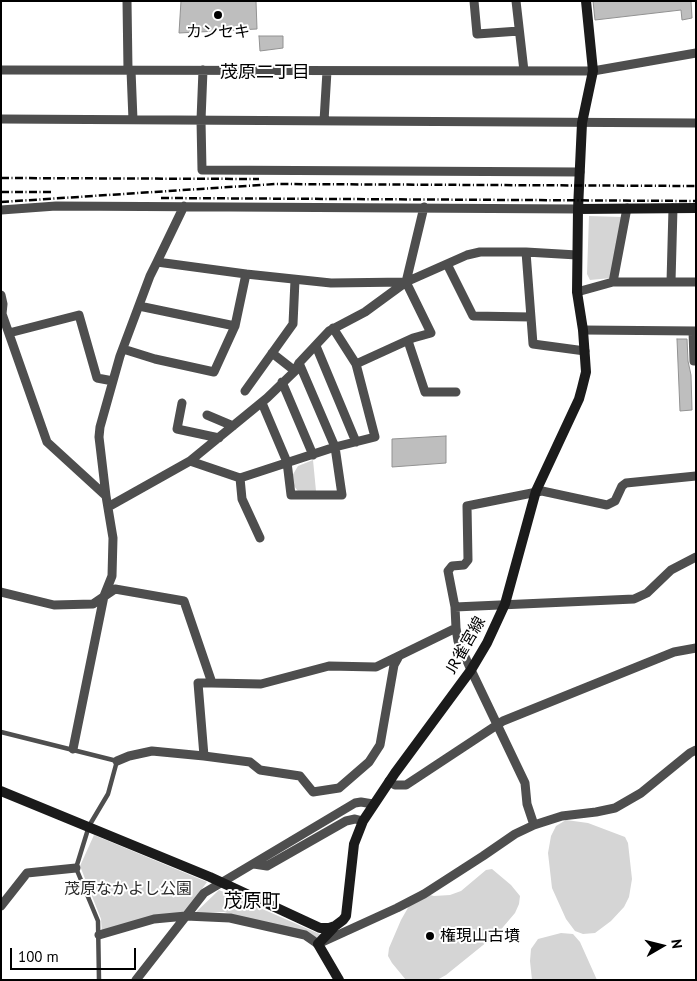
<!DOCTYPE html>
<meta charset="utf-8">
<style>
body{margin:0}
#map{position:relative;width:697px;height:981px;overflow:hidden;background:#fff;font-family:"PT Sans",sans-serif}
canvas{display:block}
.frame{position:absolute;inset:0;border:2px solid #000;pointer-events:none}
.north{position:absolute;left:637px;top:921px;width:50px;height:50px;-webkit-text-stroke:4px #fff;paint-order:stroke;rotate:82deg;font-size:14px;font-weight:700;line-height:20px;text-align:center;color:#000}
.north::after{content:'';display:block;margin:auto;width:18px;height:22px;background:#000;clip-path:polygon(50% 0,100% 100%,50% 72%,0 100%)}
.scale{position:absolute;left:10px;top:948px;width:126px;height:22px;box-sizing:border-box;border:2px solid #000;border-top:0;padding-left:6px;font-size:15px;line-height:18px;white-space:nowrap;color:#000;-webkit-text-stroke:4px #fff;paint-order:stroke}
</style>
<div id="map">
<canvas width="697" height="981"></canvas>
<div class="frame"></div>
<div class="north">N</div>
<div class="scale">100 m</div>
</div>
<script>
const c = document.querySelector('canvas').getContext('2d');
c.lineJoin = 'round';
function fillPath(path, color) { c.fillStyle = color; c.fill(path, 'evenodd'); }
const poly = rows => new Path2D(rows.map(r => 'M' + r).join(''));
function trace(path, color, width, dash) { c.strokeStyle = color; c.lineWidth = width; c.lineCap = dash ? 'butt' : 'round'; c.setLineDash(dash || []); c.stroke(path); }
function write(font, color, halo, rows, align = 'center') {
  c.font = font + ' "PT Sans","Noto Sans JP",sans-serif'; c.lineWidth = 4; c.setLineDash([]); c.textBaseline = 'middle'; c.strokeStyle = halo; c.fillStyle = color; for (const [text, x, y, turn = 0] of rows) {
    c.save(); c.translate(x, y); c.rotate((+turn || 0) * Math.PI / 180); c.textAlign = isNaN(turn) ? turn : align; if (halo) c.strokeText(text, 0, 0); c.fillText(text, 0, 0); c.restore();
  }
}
fillPath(poly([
 [589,216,622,217,611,278,590,280,587,274],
 [313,460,316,491,298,491,294,486,292,476,298,466],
 [566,820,588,823,625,837,628,843,632,879,629,897,624,907,611,921,595,933,583,934,575,931,566,919,552,888,548,853,551,836,556,826],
 [94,835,207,882,184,913,102,934,101,919,80,866],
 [492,869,511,885,520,896,519,904,515,913,498,933,446,975,437,980,406,980,392,963,388,956,389,948,401,920,413,899,422,893,434,896,450,895,461,891,486,870],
 [219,890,308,929,324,936,323,939,224,912,195,913],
 [561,933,573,934,580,942,597,980,532,980,530,961,531,949,538,939]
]), '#d5d5d5');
const building = poly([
 [181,1,256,1,257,29,179,33,181,1],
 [593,1,691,1,692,18,682,20,681,10,595,20,593,1],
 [259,36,283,36,283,48,260,51,259,36],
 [677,339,687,339,688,361,691,375,692,410,680,411,677,339],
 [446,436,446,463,392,467,392,439,446,436]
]);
fillPath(building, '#bebebe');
trace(building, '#929292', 1);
trace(poly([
 [1,732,117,761,108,794,89,826,76,868,98,921,99,980]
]), '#4e4e4e', 4.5);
trace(poly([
 [127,1,128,70],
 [474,1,477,34,519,31],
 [516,1,524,71],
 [1,70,593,71,696,53],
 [131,70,133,120],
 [203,70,201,120,202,170,580,172],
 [1,119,696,123],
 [324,121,327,71],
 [1,210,56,206,578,209],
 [526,252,533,344,585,351],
 [157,262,184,206],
 [447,264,473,316,531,317],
 [613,282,627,208],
 [671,282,673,208],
 [577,292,613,282,696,282],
 [1,295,3,304,2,314,1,312],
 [139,306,235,326],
 [1,311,47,442,106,496,113,538,112,576,104,596,73,749],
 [333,328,356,364,413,338,431,333,406,282,424,207],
 [583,330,696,331],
 [693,331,694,361,696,361],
 [9,333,79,315,97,378,113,381],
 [408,341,425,392,456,392],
 [316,346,356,442],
 [123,349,155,359,214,372,235,326,246,274],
 [272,353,295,371],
 [282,382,313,455],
 [245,391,293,324,295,280],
 [182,403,177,429,219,438],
 [262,403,287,462,291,495,342,495,335,447,299,363],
 [207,415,233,426],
 [190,461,240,478,335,447,375,437,356,364],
 [240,478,242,499,260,538],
 [106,496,99,437,100,427,120,356,150,276,157,262,246,274,331,283,406,282],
 [108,507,190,461,267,398,295,371,299,363,329,331,365,312,406,282,467,255,480,252,526,252,577,255],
 [1,592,54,605,93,604,115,589,184,601,212,683,261,684,329,666,376,667,456,628,455,607,634,599,647,593,671,570,696,557],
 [455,607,448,571,452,566,464,565,468,560,467,506,542,491,607,505,615,501,622,486,626,483,696,476],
 [456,628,458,641,471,670,525,783,527,804,534,825],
 [204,756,198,683,212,683],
 [117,761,129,756,152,751,204,756,250,762,260,770,300,776,313,792,339,788,369,762,380,745,394,665,399,656],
 [389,781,395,785,406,785,503,721,674,652,696,648],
 [254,864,267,866,346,821,355,819,363,821],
 [1,906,27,873,76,868],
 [99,935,154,919,186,916,230,918,305,935,318,944,397,908,424,894,483,856,515,834,534,825,562,816,596,812,615,808,641,793,690,753,696,750],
 [136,980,204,893,355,803,361,802,373,804]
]), '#4e4e4e', 9);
trace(poly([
 [578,209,696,208],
 [1,791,210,877,320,928,329,928,335,926],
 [339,980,318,944,335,926,343,920,346,916,354,844,363,821,395,773,471,670,487,643,505,604,536,491,579,399,582,388,586,372,583,330,577,292,578,209,582,123,593,71,586,1]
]), '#1b1b1b', 10);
trace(poly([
 [1,178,259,179],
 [1,192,51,192],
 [161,198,696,201],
 [1,202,276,184,696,186]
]), '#000', 2.5, [8, 2.5, 1, 2.5]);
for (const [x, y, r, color] of [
 [218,15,5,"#000"],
 [430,936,5,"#000"]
]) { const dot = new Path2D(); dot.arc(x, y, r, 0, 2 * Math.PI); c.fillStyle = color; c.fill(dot); trace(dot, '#fff', 2); }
write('16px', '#000', '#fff', [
 ["カンセキ",218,32],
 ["権現山古墳",440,936,"left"]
]);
write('16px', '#000', '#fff', [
 ["JR雀宮線",466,645,-60]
]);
write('16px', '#2c2c2c', '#fff', [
 ["茂原なかよし公園",128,889]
]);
write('18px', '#000', '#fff', [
 ["茂原二丁目",265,73]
]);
write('19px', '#000', '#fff', [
 ["茂原町",252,902]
]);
</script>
